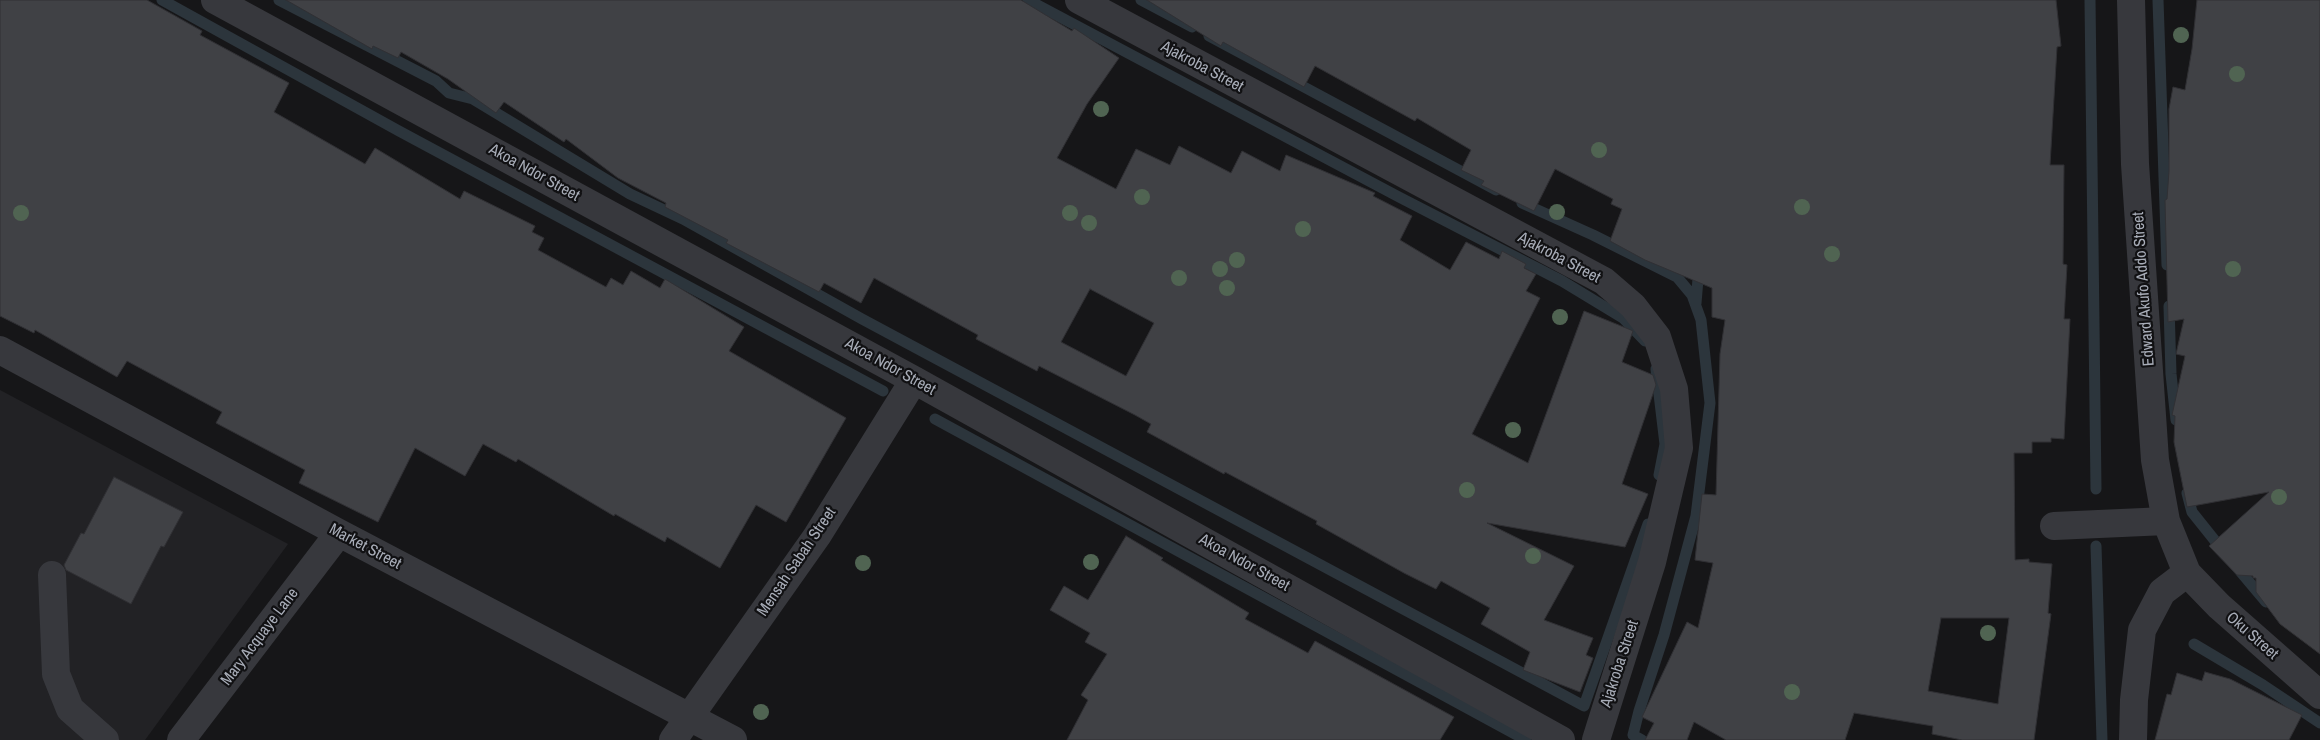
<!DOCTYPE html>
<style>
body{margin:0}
canvas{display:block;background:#161618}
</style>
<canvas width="2320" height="740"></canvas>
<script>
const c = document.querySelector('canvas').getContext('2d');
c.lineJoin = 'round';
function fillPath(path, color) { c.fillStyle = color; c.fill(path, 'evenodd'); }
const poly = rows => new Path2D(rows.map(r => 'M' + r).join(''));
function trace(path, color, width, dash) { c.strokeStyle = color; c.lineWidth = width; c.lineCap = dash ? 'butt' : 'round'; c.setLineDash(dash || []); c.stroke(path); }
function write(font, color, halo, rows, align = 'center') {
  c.font = font + ' "Archivo Narrow",sans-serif'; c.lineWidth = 4.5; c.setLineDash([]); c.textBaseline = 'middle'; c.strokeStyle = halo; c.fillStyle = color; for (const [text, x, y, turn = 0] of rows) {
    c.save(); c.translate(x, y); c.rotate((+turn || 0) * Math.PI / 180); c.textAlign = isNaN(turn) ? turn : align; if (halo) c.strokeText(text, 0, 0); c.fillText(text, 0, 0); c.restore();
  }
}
fillPath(poly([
 [0,390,288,544,145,740,0,740]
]), '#222225');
trace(poly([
 [162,0,399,131,883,391],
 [279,0,436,81,449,93,473,99,630,194,683,219,862,319,1584,706,1648,524],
 [1028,0,1399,197,1562,281,1623,318,1645,341],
 [1141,0,1192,27],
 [2090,0,2096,489],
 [2158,0,2167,265],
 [1209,36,1496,190],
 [1522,203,1593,235,1677,277,1692,295,1701,320,1710,403,1696,516,1664,635,1639,711,1633,735,1642,740],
 [1696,303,1699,267],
 [2169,306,2171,374,2176,420],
 [1656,369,1665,444,1659,475],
 [935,419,1526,740],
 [2187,493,2192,512,2224,552],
 [2096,546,2102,740],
 [2234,564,2266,602],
 [2194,644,2263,685,2320,723]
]), '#2c353c', 11);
const building = poly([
 [0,0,147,0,202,31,200,35,289,83,274,112,365,164,375,148,460,199,464,191,535,226,532,232,544,238,538,250,606,287,611,278,623,285,631,271,660,288,665,279,744,327,729,351,846,418,786,522,756,505,720,568,667,537,665,542,615,514,614,516,518,459,516,462,483,444,465,476,415,448,378,522,299,483,305,470,216,423,222,412,127,361,117,377,35,330,34,333,0,316,0,0],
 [286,0,1021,0,1072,31,1074,28,1119,58,1087,104,1057,158,1116,189,1136,149,1170,165,1179,146,1231,173,1242,151,1280,171,1286,155,1375,193,1373,196,1412,216,1400,240,1450,270,1466,242,1499,259,1502,251,1526,264,1524,268,1536,274,1526,291,1540,298,1472,434,1528,463,1584,311,1631,330,1633,331,1622,362,1653,375,1656,385,1622,484,1648,494,1625,547,1487,523,1574,566,1544,620,1593,638,1586,655,1593,658,1580,692,1523,670,1530,652,1481,624,1490,608,1441,581,1436,589,1404,573,1316,524,1317,521,1225,472,1224,474,1147,432,1151,424,1135,415,1039,366,1037,371,976,339,978,335,874,278,861,303,824,283,819,292,726,243,728,240,665,207,666,203,618,178,566,139,564,142,504,102,496,113,448,79,401,52,398,58,373,46,372,49,286,0],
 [1090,289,1154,323,1126,376,1061,342,1090,289],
 [1147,0,2056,0,2061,46,2057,47,2050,165,2064,165,2063,264,2067,265,2064,319,2070,319,2064,439,2051,438,2051,442,2032,442,2032,453,2014,453,2015,560,2029,559,2029,562,2052,564,2048,613,2051,614,2034,740,1962,740,1932,734,1933,726,1854,713,1845,740,1726,740,1694,722,1687,740,1645,740,1654,723,1642,717,1687,622,1698,628,1713,563,1695,560,1702,494,1716,495,1720,354,1725,320,1712,317,1712,288,1645,260,1610,241,1622,209,1611,204,1613,199,1555,169,1534,211,1481,185,1484,181,1461,170,1471,150,1417,118,1415,121,1315,66,1304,87,1223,42,1221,46,1147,0],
 [1941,618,2009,618,1998,704,1928,691,1941,618],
 [2197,0,2320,0,2320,654,2280,624,2256,592,2256,578,2253,578,2253,576,2237,575,2209,546,2269,492,2187,507,2174,442,2175,416,2172,415,2185,356,2176,354,2184,319,2168,322,2165,200,2167,199,2169,171,2169,109,2173,87,2185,90,2192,49,2197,0],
 [114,477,183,512,164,547,161,546,131,604,66,570,64,565,81,533,84,534,114,477],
 [1126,536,1163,558,1161,560,1249,613,1245,619,1308,653,1315,641,1454,717,1440,740,1067,740,1088,700,1081,695,1107,654,1085,642,1090,633,1050,610,1064,586,1088,600,1126,536],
 [2205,672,2230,679,2302,715,2289,740,2155,740,2167,694,2171,695,2177,673,2202,681,2205,672]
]);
fillPath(building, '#404145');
trace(building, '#303034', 1);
trace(poly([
 [215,0,914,380,1561,740],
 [1079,0,1604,281,1633,306,1657,337,1674,389,1679,448,1652,562,1596,740],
 [2131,0,2135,164,2155,460,2166,521,2187,573,2219,606,2320,695],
 [0,350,339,533,733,740],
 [2054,526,2166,521],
 [52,575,56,674,70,709,105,740],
 [181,740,339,533],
 [673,740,817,536,914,380],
 [2133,740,2134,700,2142,630,2162,592,2187,573]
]), '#37383d', 28);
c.fillStyle = '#506452';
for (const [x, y] of [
 [2181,35],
 [2237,74],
 [1101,109],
 [1599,150],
 [1142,197],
 [1802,207],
 [1557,212],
 [21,213],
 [1070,213],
 [1089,223],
 [1303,229],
 [1832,254],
 [1237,260],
 [1220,269],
 [2233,269],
 [1179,278],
 [1227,288],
 [1560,317],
 [1513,430],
 [1467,490],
 [2279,497],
 [1533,556],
 [1091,562],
 [863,563],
 [1988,633],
 [1792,692],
 [761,712]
]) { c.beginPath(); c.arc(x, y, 8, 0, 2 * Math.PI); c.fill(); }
write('16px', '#a8adb8', '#111113', [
 ["Ajakroba Street",1202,67,28],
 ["Akoa Ndor Street",534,173,29],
 ["Ajakroba Street",1559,258,28],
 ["Edward Akufo Addo Street",2144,289,-94],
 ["Akoa Ndor Street",890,367,29],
 ["Market Street",365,547,28],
 ["Mensah Sabah Street",797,562,-56],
 ["Akoa Ndor Street",1244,563,29],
 ["Oku Street",2252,636,41],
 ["Mary Acquaye Lane",260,637,-53],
 ["Ajakroba Street",1620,664,-72]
]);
</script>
